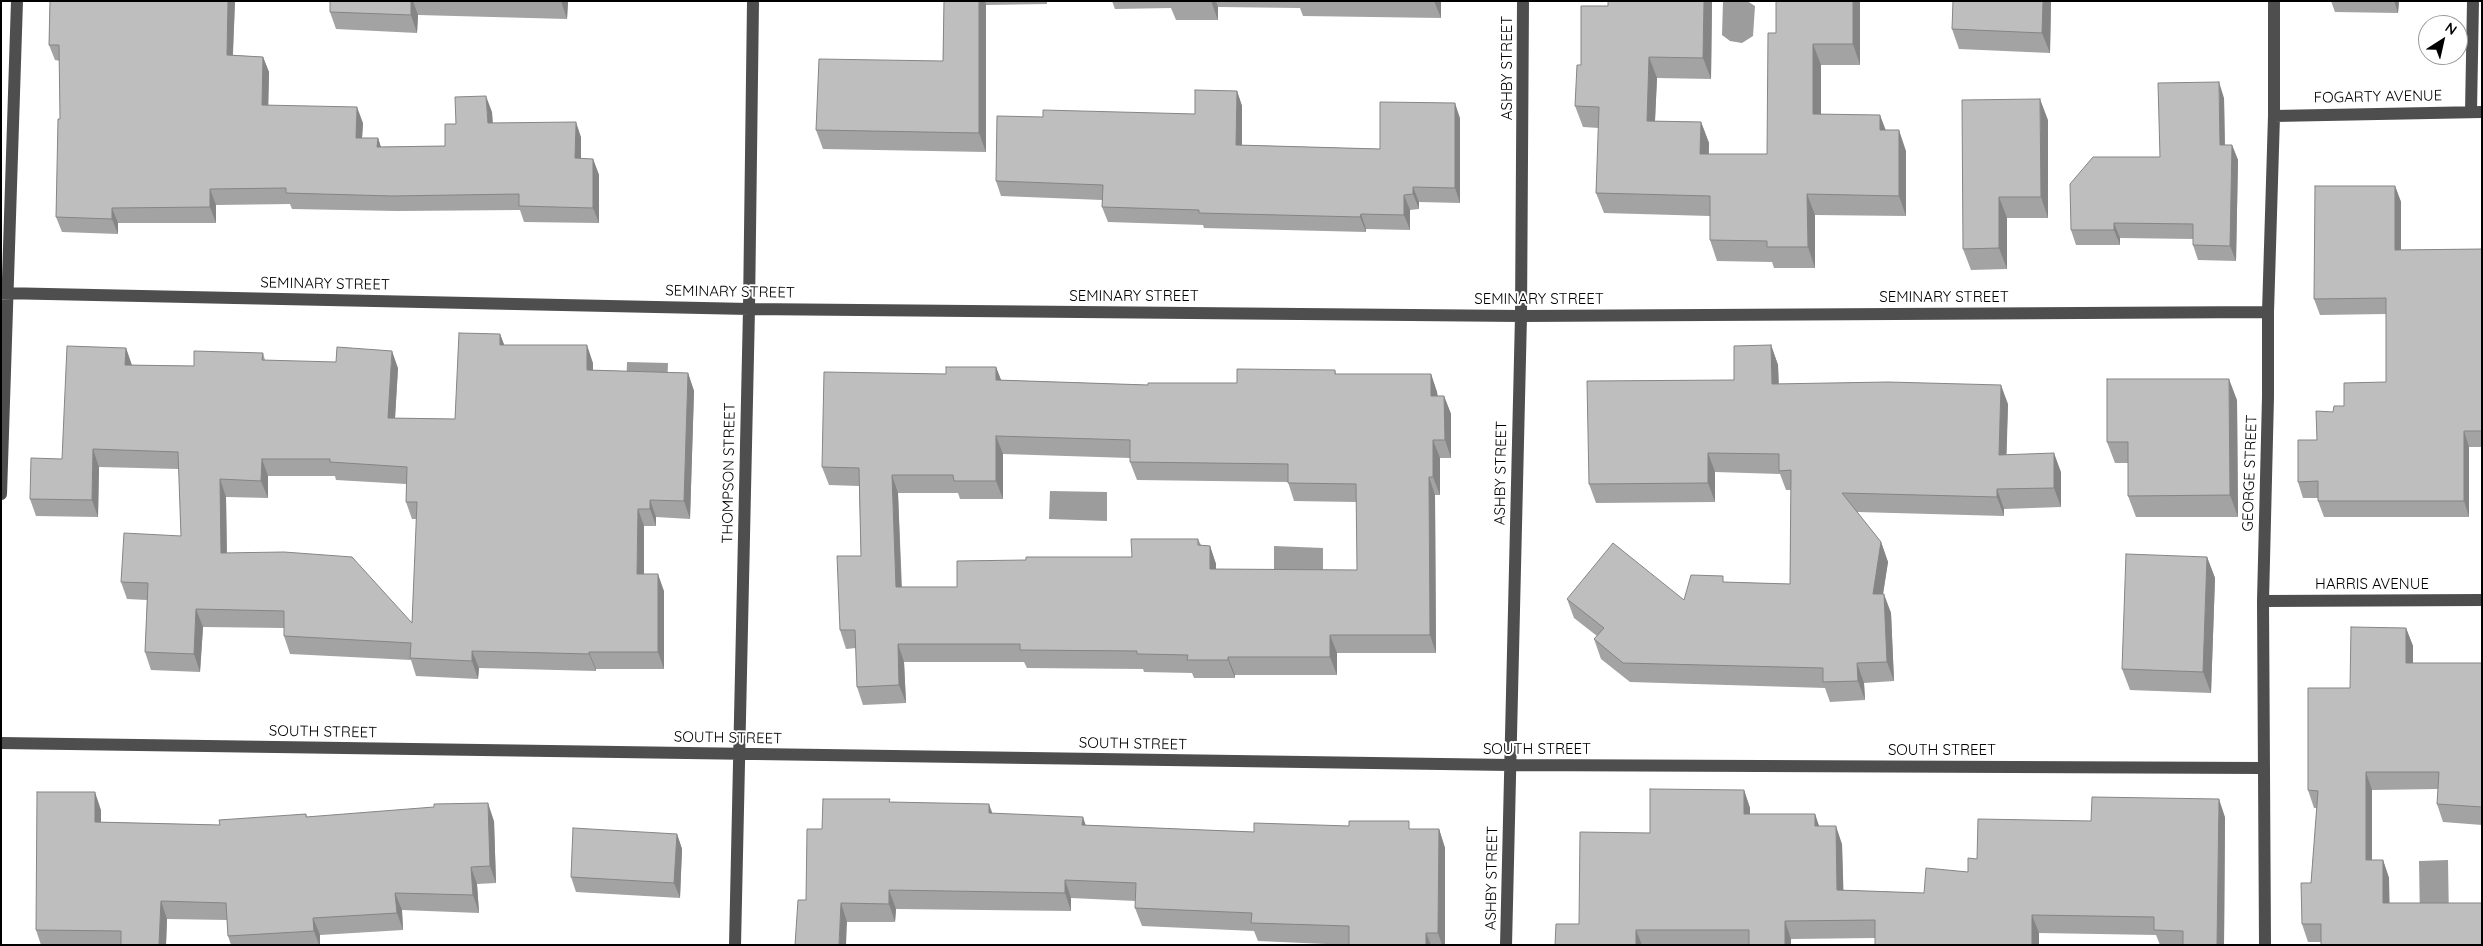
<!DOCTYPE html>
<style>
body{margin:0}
#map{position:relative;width:2483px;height:946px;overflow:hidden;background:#fff;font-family:Quicksand,sans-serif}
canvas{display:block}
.frame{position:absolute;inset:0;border:2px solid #000;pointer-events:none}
.north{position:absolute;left:2418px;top:15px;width:50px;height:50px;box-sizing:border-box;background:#fff;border:1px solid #999;border-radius:50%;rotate:35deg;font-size:14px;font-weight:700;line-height:20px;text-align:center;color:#000}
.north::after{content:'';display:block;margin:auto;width:18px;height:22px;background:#000;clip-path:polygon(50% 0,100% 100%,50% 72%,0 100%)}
</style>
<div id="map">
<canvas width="2483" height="946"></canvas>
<div class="frame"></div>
<div class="north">N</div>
</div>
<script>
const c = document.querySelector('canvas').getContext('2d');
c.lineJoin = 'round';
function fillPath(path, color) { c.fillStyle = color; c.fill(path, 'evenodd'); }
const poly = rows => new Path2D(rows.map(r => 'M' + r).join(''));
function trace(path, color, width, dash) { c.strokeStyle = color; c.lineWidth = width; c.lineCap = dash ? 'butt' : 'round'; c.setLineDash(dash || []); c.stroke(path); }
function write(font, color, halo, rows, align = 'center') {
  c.font = font + ' Quicksand,sans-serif'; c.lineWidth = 4; c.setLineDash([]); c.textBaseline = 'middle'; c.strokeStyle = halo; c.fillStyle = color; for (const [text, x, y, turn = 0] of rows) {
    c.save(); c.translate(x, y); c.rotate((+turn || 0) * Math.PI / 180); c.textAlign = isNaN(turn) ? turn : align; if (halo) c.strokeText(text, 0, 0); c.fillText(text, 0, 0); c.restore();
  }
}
fillPath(poly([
 [1723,1,1747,1,1755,6,1753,36,1742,43,1730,41,1722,35],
 [627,362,668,363,667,390,626,389],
 [1050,491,1107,492,1107,521,1049,519],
 [1274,546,1323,548,1323,571,1274,570],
 [2448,860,2449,921,2420,921,2419,861]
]), '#9c9c9c');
trace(poly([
 [2471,112,2473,1],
 [2274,116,2482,112],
 [1,293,749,309,1521,316,2268,312],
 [1,494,17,1],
 [2263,601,2482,600],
 [1,743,1510,765,2264,768],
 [735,945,749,309,753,1],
 [1506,945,1521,316,1523,1],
 [2265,945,2263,601,2268,397,2268,312,2274,116,2274,1]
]), '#4e4e4e', 12);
fillPath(poly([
 [50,1,235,1,233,55,263,57,269,72,268,105,363,123,362,138,378,138,381,147,445,146,456,124,492,112,493,123,581,137,581,159,593,159,599,175,599,223,524,222,520,210,397,211,292,209,290,204,216,205,216,223,118,223,118,234,62,232,56,217,60,119,60,61,55,60,49,45],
 [330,1,568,1,567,19,418,15,417,33,336,29,330,12],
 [944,1,1047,1,1047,4,986,5,986,152,823,149,816,130,943,61],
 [1112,1,1441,1,1441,18,1303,16,1300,8,1218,7,1218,20,1176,20,1171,8,1115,9],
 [1712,1,1711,79,1657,78,1655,121,1701,122,1709,143,1709,154,1767,154,1776,33,1860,1,1860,65,1821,65,1821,114,1886,130,1906,151,1906,216,1815,215,1815,268,1774,268,1772,262,1717,261,1710,240,1710,216,1604,213,1596,193,1599,128,1583,127,1575,106,1581,65,1608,6],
 [2051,1,2050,53,1959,49,1952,29],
 [2331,1,2399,1,2398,13,2335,12],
 [1237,91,1242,106,1242,145,1380,149,1460,118,1460,203,1419,202,1419,209,1410,210,1410,230,1366,229,1366,232,1204,228,1203,225,1108,222,1102,207,1102,200,1001,196,996,181,1043,117,1195,114],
 [2224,98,2225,145,2232,145,2238,160,2236,261,2198,260,2193,245,2193,239,2120,238,2120,245,2076,245,2071,230,2160,157],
 [2048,120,2048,218,2007,218,2007,269,1971,270,1963,249],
 [2395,186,2401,202,2401,250,2482,249,2482,447,2469,447,2469,517,2324,517,2318,501,2318,498,2303,498,2298,482,2317,440,2333,412,2386,382,2386,314,2320,315,2314,299],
 [500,334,504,345,593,363,593,370,688,373,694,391,690,519,656,517,656,526,644,526,644,574,664,591,664,669,596,669,596,671,479,668,478,679,416,676,411,660,290,654,284,636,284,628,203,627,200,672,151,670,145,652,147,600,127,599,121,582,181,536,179,469,99,467,98,517,36,516,30,499,62,459,126,348,132,365,194,366,263,353,265,360,398,368,395,418,455,419],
 [268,476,335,476,336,480,406,484,406,502,412,519,417,519,412,623,227,553,226,497,268,498],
 [1771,345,1778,365,1779,384,2008,404,2006,455,2061,472,2061,507,2004,509,2004,516,1857,512,1881,542,1888,562,1883,594,1891,613,1894,681,1864,683,1865,700,1830,702,1825,688,1630,682,1601,659,1594,639,1597,636,1574,618,1567,599,1684,600,1726,582,1790,584,1791,490,1786,490,1780,474,1715,472,1715,502,1596,503,1589,484,1734,380],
 [996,367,1001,380,1148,385,1237,383,1335,370,1336,374,1431,374,1437,392,1438,396,1444,396,1451,414,1451,458,1440,458,1440,495,1435,495,1436,653,1337,653,1337,675,1235,675,1235,678,1194,678,1192,673,1144,672,1143,669,1027,668,1024,662,904,662,906,703,863,705,857,687,856,648,846,649,840,630,861,556,859,486,829,485,822,467],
 [1003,454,1130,458,1130,462,1137,480,1288,482,1294,501,1357,502,1357,570,1216,569,1216,564,1210,546,1201,545,1198,539,1132,557,1026,560,957,587,902,587,898,493,958,493,960,499,1003,499],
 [2237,400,2238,517,2136,517,2128,496,2128,463,2115,463,2107,442],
 [2207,557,2215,578,2211,693,2130,690,2122,669],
 [2406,628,2413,646,2413,663,2482,663,2482,825,2443,822,2437,804,2438,789,2372,790,2372,860,2383,860,2389,878,2321,942,2308,942,2302,924,2311,883,2317,808,2314,808,2308,790,2350,688],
 [1744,790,1750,808,1750,814,1815,814,1819,826,1842,844,1843,890,1924,893,1968,872,1977,859,2091,821,2225,817,2224,945,2160,945,2156,935,2039,933,2039,945,1875,945,1875,938,1791,939,1791,945,1555,945,1579,924,1650,833],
 [891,802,993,814,1086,825,1254,832,1411,829,1439,829,1445,848,1445,945,1349,945,1258,941,1254,931,1142,926,1135,908,1136,901,1071,898,1071,911,896,909,895,922,847,922,806,900,822,829],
 [101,810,101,822,220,825,306,814,307,817,494,821,496,883,477,884,479,913,402,910,403,930,320,935,320,945,231,945,228,936,227,920,167,919,166,945,41,945,36,930],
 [677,834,682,849,680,898,576,892,571,877]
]), '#a3a3a3');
fillPath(poly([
 [228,1,235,1,232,71,227,55],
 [411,1,413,1,418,15,417,33,411,15],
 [561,1,568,1,567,19],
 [979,1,985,1,986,5,986,152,979,133],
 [1211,1,1216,1,1218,7,1218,20],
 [1434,1,1441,1,1441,18],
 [1704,1,1712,1,1711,79,1703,58],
 [1853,1,1860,1,1860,65,1853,44],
 [2043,1,2051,1,2050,53,2042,33],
 [2394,1,2399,1,2398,13],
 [1813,44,1821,65,1821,135,1813,114],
 [263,57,269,72,268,120,262,105],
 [1649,57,1657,78,1654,141,1647,121],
 [2219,82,2224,98,2225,160,2220,145],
 [1237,91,1242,106,1242,160,1236,145],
 [486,96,492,112,493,139,488,123],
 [2040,99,2048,120,2048,218,2041,197],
 [1455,103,1460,118,1460,203,1455,188],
 [357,107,363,123,361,153,356,138],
 [1880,115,1888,136,1880,130],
 [576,122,581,137,581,174,575,158],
 [1701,122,1709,143,1708,175,1700,154],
 [1899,130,1906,151,1906,216,1899,196],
 [378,138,383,154,377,147],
 [2232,145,2238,160,2236,261,2230,246],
 [593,159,599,175,599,223,593,208],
 [2395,186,2401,202,2401,266,2395,250],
 [1413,187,1419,202,1419,209,1413,194],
 [210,189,216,205,216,223,210,207],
 [1807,194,1815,215,1815,268,1808,247],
 [1404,195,1410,210,1410,230,1404,215],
 [1999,197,2007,218,2007,269,1999,248],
 [112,208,118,223,118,234,112,219],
 [1361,214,1366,229,1366,232,1360,217],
 [2114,223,2120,238,2120,245,2114,230],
 [500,334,507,352,500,345],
 [587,345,593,363,593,387,587,370],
 [1771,345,1778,365,1779,404,1772,384],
 [126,348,132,366,125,365],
 [392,351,398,368,394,435,388,418],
 [996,367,1003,385,996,380],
 [688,373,694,391,690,519,684,501],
 [1431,374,1437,392,1438,414,1431,396],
 [2229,379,2237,400,2238,517,2230,495],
 [2001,385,2008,404,2006,475,1999,455],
 [1444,396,1451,414,1451,458,1445,440],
 [2464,431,2469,447,2469,517,2464,501],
 [996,436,1003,454,1003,499,996,481],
 [1433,440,1440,458,1440,495,1433,477],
 [93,449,99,467,98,517,92,500],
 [1708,453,1715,472,1715,502,1708,483],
 [2054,453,2061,472,2061,507,2054,488],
 [262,459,268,476,268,498,261,481],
 [892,475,898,493,902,605,896,587],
 [1429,477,1435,495,1436,653,1430,635],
 [220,479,226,497,227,570,221,553],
 [1997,489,2004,509,2004,516,1997,497],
 [650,500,656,517,656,526,650,509],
 [638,509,644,526,644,591,637,574],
 [1881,542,1888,562,1880,613,1873,594],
 [1210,546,1216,564,1216,588,1210,569],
 [2207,557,2215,578,2211,693,2203,672],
 [658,574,664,591,664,669,658,652],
 [1884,594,1891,613,1894,681,1887,662],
 [196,609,203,627,200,672,194,654],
 [2406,628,2413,646,2413,680,2406,663],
 [1330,635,1337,653,1337,675,1330,657],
 [898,644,904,662,906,703,899,685],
 [472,651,479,668,478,679,472,661],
 [589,652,596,669,596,671,589,654],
 [1228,657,1235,675,1235,678,1228,660],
 [1857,663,1864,683,1865,700,1858,681],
 [2366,772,2372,790,2372,878,2366,860],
 [1744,790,1750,808,1750,832,1744,814],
 [95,792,101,810,101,840,95,822],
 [2219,799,2225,817,2224,945,2217,945],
 [488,803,494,821,496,883,490,866],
 [989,804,996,823,989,813],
 [1815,814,1821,832,1815,826],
 [1083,817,1089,835,1082,825],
 [1836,826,1842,844,1844,908,1837,890],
 [1439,829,1445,848,1445,945,1442,945,1438,933],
 [677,834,682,849,680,898,674,883],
 [2383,860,2389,878,2390,921,2383,903],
 [471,867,477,884,479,913,473,895],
 [1065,880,1071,898,1071,911,1065,893],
 [889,890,896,909,895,922,889,904],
 [395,893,402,910,403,930,397,913],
 [161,901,167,919,166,945,159,945],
 [841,903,847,922,846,945,839,945],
 [2032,915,2039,933,2039,945,2032,945],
 [313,918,320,935,320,945,319,945,314,931],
 [1785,921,1791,939,1791,945,1785,945],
 [1636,930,1642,945,1636,945],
 [1426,933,1431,945,1426,945]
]), '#858585');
const building = poly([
 [50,1,228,1,227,55,263,57,262,105,357,107,356,138,378,138,377,147,445,146,445,124,456,124,455,97,486,96,488,123,576,122,575,158,593,159,593,208,519,206,519,194,392,196,286,193,286,188,210,189,210,207,112,208,112,219,56,217,58,119,60,119,59,45,49,45,50,1],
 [330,1,411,1,411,15,330,12,330,1],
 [944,1,979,1,979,133,816,130,819,59,943,61,944,1],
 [1608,1,1704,1,1703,58,1649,57,1647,121,1701,122,1700,154,1767,154,1768,33,1776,33,1776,1,1853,1,1853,44,1813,44,1813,114,1880,115,1880,130,1899,130,1899,196,1807,194,1808,247,1767,247,1767,241,1710,240,1710,196,1596,193,1599,107,1575,106,1577,65,1581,65,1581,6,1608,6,1608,1],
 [1953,1,2043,1,2042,33,1952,29,1953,1],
 [2219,82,2220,145,2232,145,2230,246,2193,245,2193,224,2114,223,2114,230,2071,230,2070,184,2093,157,2160,157,2158,83,2219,82],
 [1195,90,1237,91,1236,145,1380,149,1380,102,1455,103,1455,188,1413,187,1413,194,1404,195,1404,215,1361,214,1360,217,1199,213,1199,210,1102,207,1103,185,996,181,997,116,1043,117,1043,110,1195,114,1195,90],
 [2040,99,2041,197,1999,197,1999,248,1963,249,1962,100,2040,99],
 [2315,186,2395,186,2395,250,2482,249,2482,431,2464,431,2464,501,2318,501,2318,481,2298,482,2298,440,2317,440,2316,411,2333,412,2334,406,2344,406,2344,383,2386,382,2386,298,2314,299,2315,186],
 [459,333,500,334,500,345,587,345,587,370,688,373,684,501,650,500,650,509,638,509,637,574,658,574,658,652,589,652,589,654,472,651,472,661,410,658,411,643,284,636,284,611,196,609,194,654,145,652,148,583,121,582,124,533,181,536,178,452,93,449,92,500,30,499,31,458,62,459,67,346,126,348,125,365,194,366,194,351,263,353,262,360,336,362,337,347,392,351,388,418,455,419,459,333],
 [262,459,330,459,330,462,407,467,406,502,417,502,412,623,352,557,284,552,221,553,220,479,261,481,262,459],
 [1771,345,1772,384,1888,382,2001,385,1999,455,2054,453,2054,488,1997,489,1997,497,1842,493,1881,542,1873,594,1884,594,1887,662,1857,663,1858,681,1823,682,1823,668,1623,663,1594,639,1604,628,1567,599,1613,543,1684,600,1691,575,1723,576,1723,582,1790,584,1791,470,1779,471,1779,454,1708,453,1708,483,1589,484,1587,381,1734,380,1734,346,1771,345],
 [946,367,996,367,996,380,1148,385,1148,383,1237,383,1237,369,1335,370,1335,374,1431,374,1431,396,1444,396,1445,440,1433,440,1433,477,1429,477,1430,635,1330,635,1330,657,1228,657,1228,660,1187,660,1188,655,1137,654,1137,651,1020,650,1020,644,898,644,899,685,857,687,855,630,840,630,837,556,861,556,859,468,822,467,824,372,946,374,946,367],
 [996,436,1130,440,1130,462,1288,464,1288,483,1356,484,1357,570,1210,569,1210,546,1198,545,1198,539,1131,539,1132,557,1026,557,1026,560,957,561,957,587,896,587,892,475,953,475,954,481,996,481,996,436],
 [2107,379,2229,379,2230,495,2128,496,2128,442,2107,442,2107,379],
 [2126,554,2207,557,2203,672,2122,669,2126,554],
 [2351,627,2406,628,2406,663,2482,663,2482,807,2437,804,2439,772,2366,772,2366,860,2383,860,2383,903,2482,903,2482,945,2321,945,2321,924,2302,924,2301,883,2311,883,2318,791,2308,790,2308,688,2350,688,2351,627],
 [1650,789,1744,790,1744,814,1815,814,1815,826,1836,826,1837,890,1924,893,1926,868,1968,872,1968,858,1977,859,1978,819,2091,821,2092,797,2219,799,2217,945,2183,945,2183,931,2154,930,2154,917,2032,915,2032,945,1875,945,1875,920,1785,921,1785,945,1749,945,1749,930,1636,930,1636,945,1555,945,1556,924,1579,924,1580,832,1650,833,1650,789],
 [37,792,95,792,95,822,220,825,219,820,306,814,306,817,434,807,434,804,488,803,490,866,471,867,473,895,395,893,397,913,313,918,314,931,228,936,226,903,161,901,159,945,121,945,121,931,36,930,37,792],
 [823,799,890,799,889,802,989,804,989,813,1083,817,1082,825,1254,832,1254,823,1349,826,1349,821,1409,821,1409,829,1439,829,1438,933,1426,933,1426,945,1349,945,1349,926,1251,923,1252,913,1135,908,1136,883,1065,880,1065,893,889,890,889,904,841,903,839,945,795,945,798,900,806,900,807,829,822,829,823,799],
 [573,828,677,834,674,883,571,877,573,828]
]);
fillPath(building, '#bebebe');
trace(building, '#858585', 1);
write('15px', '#000', '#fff', [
 ["ASHBY STREET",1507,68,-90],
 ["FOGARTY AVENUE",2378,97,-1],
 ["SEMINARY STREET",325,284,1],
 ["SEMINARY STREET",730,292,1],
 ["SEMINARY STREET",1134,296],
 ["SEMINARY STREET",1944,297],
 ["SEMINARY STREET",1539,299],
 ["THOMPSON STREET",729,473,-89],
 ["ASHBY STREET",1501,473,-89],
 ["GEORGE STREET",2250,473,-88],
 ["HARRIS AVENUE",2372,584],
 ["SOUTH STREET",323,732,1],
 ["SOUTH STREET",728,738,1],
 ["SOUTH STREET",1133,744,1],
 ["SOUTH STREET",1537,749],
 ["SOUTH STREET",1942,750],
 ["ASHBY STREET",1492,878,-89]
]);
</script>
